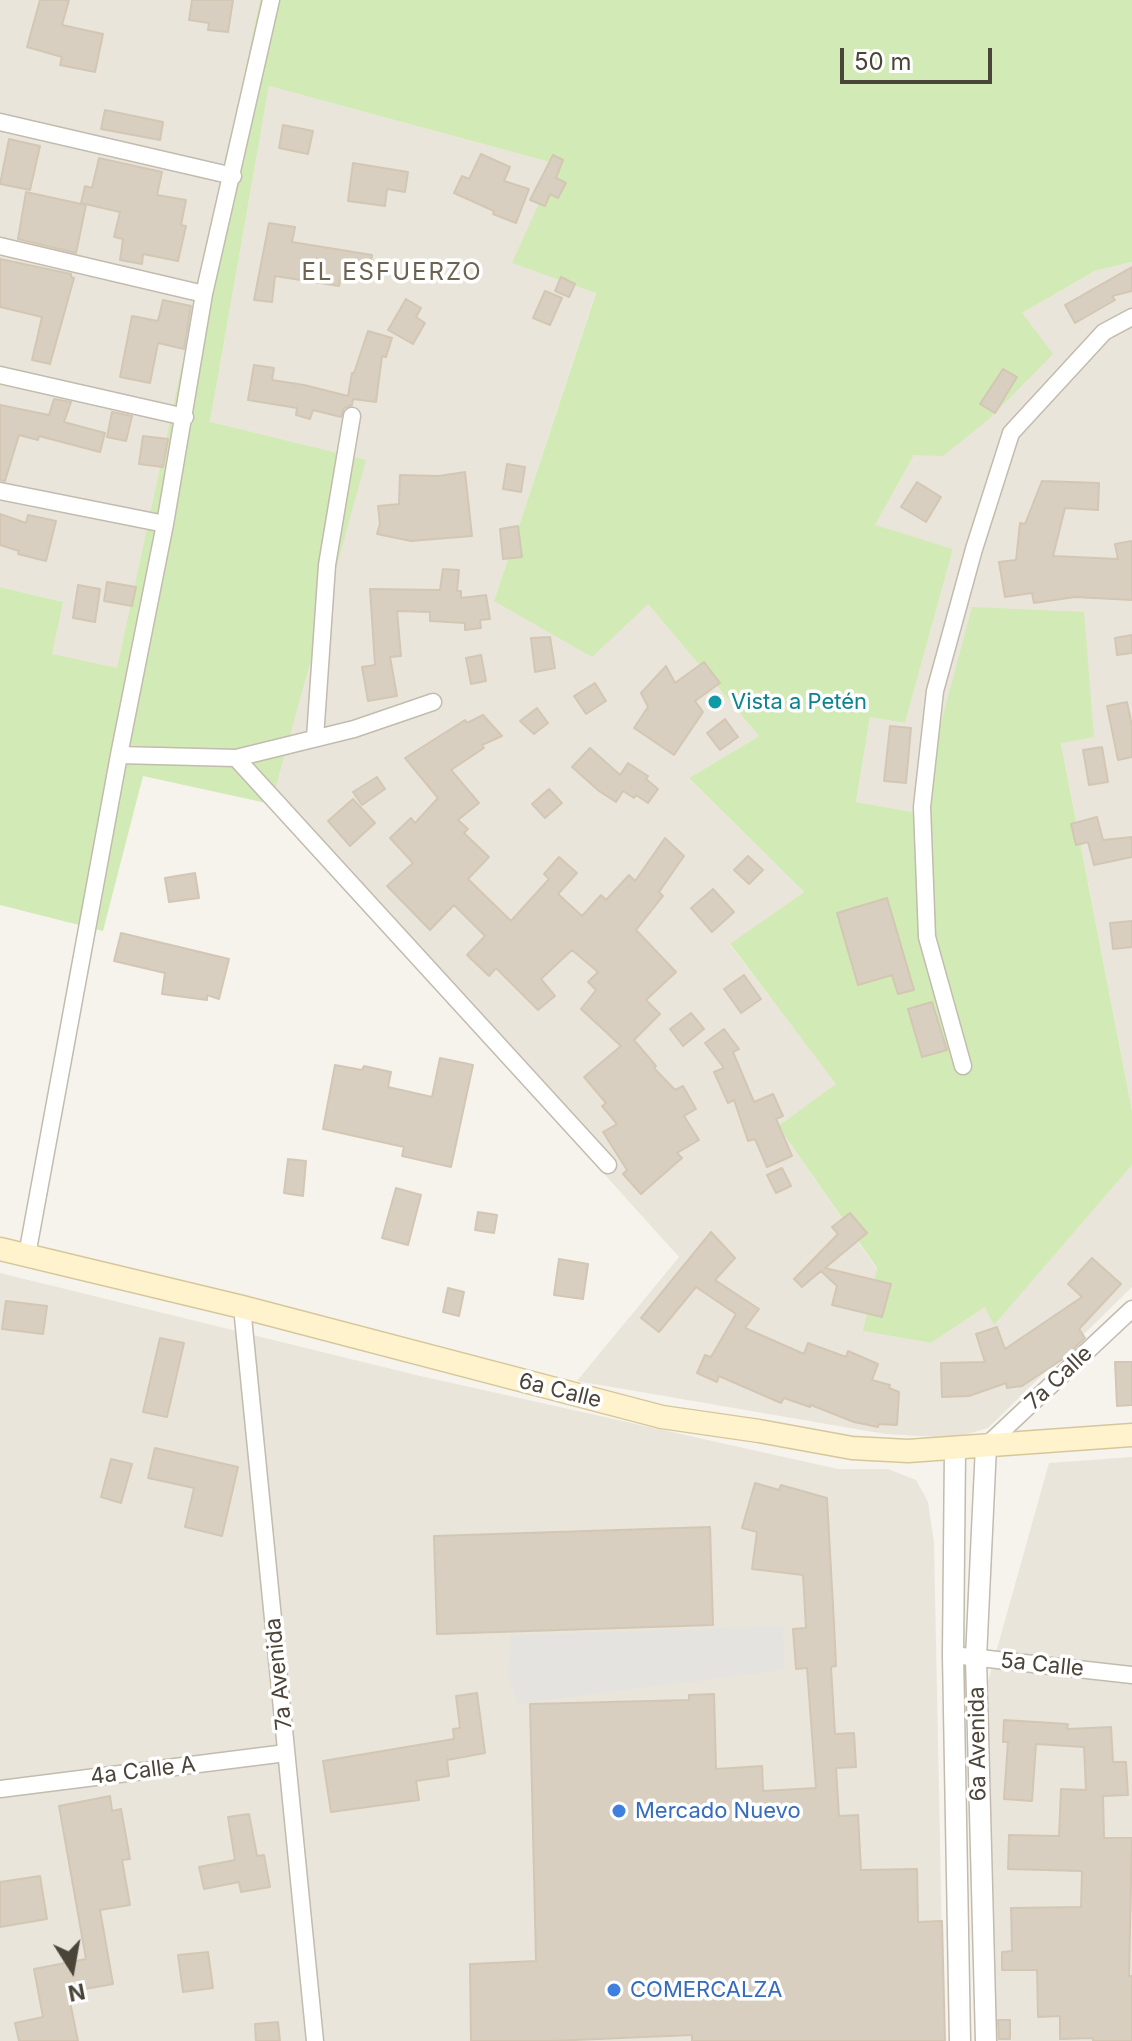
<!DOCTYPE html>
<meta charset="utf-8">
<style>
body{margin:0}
#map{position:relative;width:1132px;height:2041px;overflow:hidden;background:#f6f3ec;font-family:Inter,sans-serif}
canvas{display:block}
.north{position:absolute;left:32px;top:1929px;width:80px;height:80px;-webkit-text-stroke:6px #fff;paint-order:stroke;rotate:169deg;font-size:22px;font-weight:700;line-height:32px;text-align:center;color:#4b4439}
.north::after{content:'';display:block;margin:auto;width:28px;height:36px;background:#4b4439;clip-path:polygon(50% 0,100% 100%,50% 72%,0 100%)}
.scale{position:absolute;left:840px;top:48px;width:152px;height:36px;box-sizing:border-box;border:4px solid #4b4439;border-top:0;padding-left:10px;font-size:24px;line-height:28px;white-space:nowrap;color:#4b4439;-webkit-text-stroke:6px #fff;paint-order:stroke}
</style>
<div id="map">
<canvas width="1132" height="2041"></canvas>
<div class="north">N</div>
<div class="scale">50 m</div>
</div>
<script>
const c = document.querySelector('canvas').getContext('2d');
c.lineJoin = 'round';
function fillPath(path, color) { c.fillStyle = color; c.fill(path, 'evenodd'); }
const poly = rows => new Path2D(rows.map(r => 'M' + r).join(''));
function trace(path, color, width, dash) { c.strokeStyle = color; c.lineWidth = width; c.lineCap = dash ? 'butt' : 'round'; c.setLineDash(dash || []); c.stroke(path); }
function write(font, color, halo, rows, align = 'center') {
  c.font = font + ' Inter,sans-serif'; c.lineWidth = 7; c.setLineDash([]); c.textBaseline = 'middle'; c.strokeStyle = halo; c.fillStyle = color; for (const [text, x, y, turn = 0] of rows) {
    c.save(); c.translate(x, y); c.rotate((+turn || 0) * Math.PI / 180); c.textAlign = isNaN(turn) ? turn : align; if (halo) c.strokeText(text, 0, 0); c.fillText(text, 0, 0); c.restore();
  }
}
fillPath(poly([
 [0,0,260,0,117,669,51,654,62,602,0,587],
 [269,86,557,164,596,292,494,601,648,604,759,736,689,778,804,892,730,945,837,1084,778,1126,877,1269,864,1331,931,1343,986,1306,994,1324,1132,1165,1132,1287,988,1428,954,1438,885,1434,577,1381,679,1257,271,804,210,422],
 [1132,262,1132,1111,1061,742,1084,612,916,814,856,802,870,717,905,723,953,549,874,526,914,455,1022,313,1095,271],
 [0,1273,416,1375,838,1469,888,1469,916,1480,928,1502,934,1543,944,2041,0,2041],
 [1132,1457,1132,2041,996,2041,988,1681,1049,1463]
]), '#eae5da');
fillPath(poly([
 [260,0,1132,0,1132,262,1095,271,1022,313,1053,354,989,419,943,456,914,455,875,525,953,549,905,723,870,717,856,802,917,813,972,607,1084,612,1094,737,1061,743,1132,1111,1132,1165,994,1325,985,1307,931,1343,863,1331,877,1268,778,1126,836,1084,730,944,804,892,689,778,759,736,648,604,592,657,494,601,596,293,512,263,557,164,269,86,210,422,366,460,271,804,143,776,103,931,0,905,0,587,63,602,52,654,117,668]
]), '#d2eab5');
fillPath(poly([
 [783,1626,784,1670,518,1704,508,1677,511,1635]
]), '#e5e3e0');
const building = poly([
 [40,0,69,0,62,25,103,34,95,72,60,65,62,57,27,47,40,0],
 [192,0,233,0,228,32,208,30,209,23,189,20,192,0],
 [105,110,163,122,160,140,101,129,105,110],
 [283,125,313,131,308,154,279,148,283,125],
 [9,139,40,146,30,190,0,184,9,139],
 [481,154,510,167,504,181,529,189,516,223,493,214,494,211,454,193,462,176,469,179,481,154],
 [553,155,563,160,556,178,566,183,558,198,550,194,545,206,530,200,553,155],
 [99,158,162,172,157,195,186,200,181,225,186,226,178,261,143,254,142,264,120,260,123,239,114,237,120,212,81,203,85,186,92,188,99,158],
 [353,163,408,172,405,192,387,189,385,206,348,201,353,163],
 [26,192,86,205,76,253,18,239,26,192],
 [269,223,295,227,292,242,372,255,369,274,342,269,339,286,275,276,272,302,254,300,269,223],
 [0,259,71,274,71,277,74,278,50,364,32,360,42,317,0,307,0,259],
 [1132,267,1132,291,1112,296,1115,300,1075,323,1065,305,1132,267],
 [561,277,575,284,569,297,555,291,561,277],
 [545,291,562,298,550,325,533,318,545,291],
 [406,299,421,308,416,317,425,323,413,344,388,330,406,299],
 [163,300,191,306,184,349,158,343,150,383,120,377,132,316,158,321,163,300],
 [368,331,392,338,386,357,382,356,376,402,353,399,352,405,344,408,341,417,313,410,310,419,296,415,297,408,248,400,254,365,274,368,272,380,304,385,348,396,352,373,354,373,368,331],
 [1003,369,1017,377,995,413,980,404,1003,369],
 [54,399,71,402,64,422,105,433,100,452,39,436,38,440,19,435,5,481,0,480,0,405,49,415,54,399],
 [112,412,132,416,126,441,107,437,112,412],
 [143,436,168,439,163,467,139,464,143,436],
 [507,464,525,467,521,492,503,489,507,464],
 [465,472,472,536,411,541,377,534,380,524,378,506,399,504,400,475,439,476,465,472],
 [1042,481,1099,483,1098,510,1065,508,1053,556,1118,559,1115,544,1132,541,1132,600,1075,597,1034,603,1032,593,1005,597,999,562,1016,560,1020,523,1025,524,1042,481],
 [917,482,941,497,926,522,901,507,917,482],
 [0,514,26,523,28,515,56,521,46,561,18,554,19,551,0,545,0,514],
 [518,526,522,557,503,559,500,529,518,526],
 [443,569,459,570,457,591,461,591,461,598,486,595,490,619,480,620,481,628,465,630,465,623,430,621,430,612,397,611,401,656,390,657,397,696,368,701,362,667,375,665,370,589,440,590,443,569],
 [107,582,136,587,132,606,104,601,107,582],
 [78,585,100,589,95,622,73,618,78,585],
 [1132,635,1132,653,1117,655,1115,638,1132,635],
 [550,637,555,668,535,672,531,638,550,637],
 [481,655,486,681,471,684,466,658,481,655],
 [704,662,720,683,695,701,703,712,674,755,634,728,648,707,641,693,666,666,675,683,704,662],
 [595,683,606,701,586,714,574,696,595,683],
 [1127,702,1132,726,1132,757,1118,760,1107,706,1127,702],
 [537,708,548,723,534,734,520,721,537,708],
 [483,715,502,736,482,745,484,748,451,770,479,803,458,820,468,829,464,833,489,857,468,879,511,921,549,879,544,874,559,857,577,873,558,894,582,916,601,895,606,900,629,875,635,881,665,838,684,856,659,892,663,896,636,930,676,972,646,1000,660,1014,634,1040,656,1066,654,1068,675,1090,683,1086,696,1109,684,1116,699,1140,677,1153,682,1158,641,1194,623,1174,627,1170,603,1132,617,1124,602,1106,606,1103,584,1077,621,1046,581,1009,596,990,588,982,598,972,572,950,541,979,555,996,538,1010,496,968,489,976,467,955,485,936,454,905,430,930,387,886,413,863,390,838,411,818,415,823,438,798,405,758,465,720,467,723,483,715],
 [725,719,738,737,720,750,707,733,725,719],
 [890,726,911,728,906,783,884,781,890,726],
 [1102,747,1108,782,1089,785,1083,750,1102,747],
 [590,748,620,775,628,763,648,776,646,779,658,789,648,803,636,795,634,798,623,791,616,802,599,791,572,767,590,748],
 [377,777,385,789,362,805,353,792,377,777],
 [549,789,562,803,545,818,532,804,549,789],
 [353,799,375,823,350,846,328,821,353,799],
 [1097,817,1103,840,1132,837,1132,857,1094,865,1088,842,1076,845,1071,824,1097,817],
 [748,856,763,870,749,884,734,870,748,856],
 [195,873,199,898,169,902,165,878,195,873],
 [713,889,734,912,712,932,691,908,713,889],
 [887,898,914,990,898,994,892,975,858,985,837,913,887,898],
 [1132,921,1132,947,1113,949,1110,923,1132,921],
 [121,933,229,959,219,999,207,995,207,1000,162,994,165,973,114,961,121,933],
 [744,975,761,999,741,1013,724,989,744,975],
 [932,1002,947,1050,922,1057,908,1009,932,1002],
 [691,1013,704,1029,683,1046,670,1029,691,1013],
 [724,1029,739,1049,733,1052,754,1102,773,1094,783,1116,776,1119,792,1156,767,1167,755,1139,748,1141,734,1100,728,1103,714,1072,724,1068,705,1043,724,1029],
 [440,1058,473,1065,451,1167,402,1156,404,1147,323,1129,335,1065,362,1070,364,1066,391,1072,388,1087,432,1097,440,1058],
 [288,1159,306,1161,303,1196,284,1193,288,1159],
 [782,1168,791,1186,776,1193,767,1175,782,1168],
 [396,1188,421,1195,408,1245,382,1238,396,1188],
 [478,1212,497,1215,494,1233,475,1230,478,1212],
 [850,1213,867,1233,825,1268,891,1284,882,1317,832,1305,837,1286,821,1271,802,1287,794,1279,838,1234,832,1227,850,1213],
 [711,1232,735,1258,715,1280,759,1309,745,1328,804,1354,808,1343,846,1357,848,1351,878,1364,872,1380,890,1385,889,1388,899,1392,897,1425,879,1424,878,1427,854,1422,811,1405,810,1407,784,1398,781,1403,719,1376,717,1382,697,1373,705,1355,711,1357,736,1314,696,1287,659,1332,641,1318,711,1232],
 [1092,1258,1121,1284,1079,1329,1085,1338,1063,1359,1022,1386,1007,1388,1006,1383,969,1396,942,1397,941,1363,985,1362,976,1334,997,1327,1005,1349,1082,1297,1068,1284,1092,1258],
 [559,1259,588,1264,583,1299,554,1295,559,1259],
 [448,1288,464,1292,459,1316,443,1312,448,1288],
 [6,1301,47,1306,43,1334,2,1329,6,1301],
 [160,1338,184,1343,167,1417,143,1412,160,1338],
 [1115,1362,1132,1362,1132,1405,1117,1406,1115,1362],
 [155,1448,238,1467,222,1536,185,1527,194,1488,148,1478,155,1448],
 [111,1459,132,1464,121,1503,101,1497,111,1459],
 [755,1483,779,1490,781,1485,827,1498,834,1624,836,1666,831,1667,835,1734,854,1733,856,1767,836,1768,839,1816,858,1815,861,1870,917,1869,918,1922,942,1921,945,2041,692,2041,692,2035,551,2041,471,2041,470,1964,536,1961,530,1704,689,1700,689,1695,714,1694,716,1769,762,1766,763,1791,816,1788,807,1668,796,1669,793,1629,806,1628,803,1575,752,1569,757,1532,742,1528,755,1483],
 [710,1527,713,1625,437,1634,434,1536,710,1527],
 [477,1693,485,1753,447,1760,449,1776,416,1781,419,1800,331,1812,323,1761,454,1739,453,1729,460,1728,456,1696,477,1693],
 [1004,1720,1068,1724,1067,1729,1111,1727,1113,1762,1126,1762,1128,1795,1103,1796,1104,1838,1132,1838,1129,1976,1132,1976,1132,2041,1093,2041,1093,2038,1060,2039,1060,2016,1038,2017,1037,1970,1002,1970,1002,1952,1012,1951,1011,1908,1081,1907,1082,1871,1008,1869,1009,1835,1059,1836,1061,1789,1086,1790,1084,1747,1036,1744,1032,1801,1004,1799,1008,1742,1003,1742,1004,1720],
 [110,1796,112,1811,121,1809,130,1859,122,1860,130,1905,100,1910,113,1984,68,1992,78,2041,19,2041,15,2023,43,2017,34,1969,86,1959,59,1806,110,1796],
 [249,1814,257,1856,264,1855,270,1887,241,1892,239,1882,204,1889,199,1867,235,1860,228,1817,249,1814],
 [40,1876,47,1919,0,1927,0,1882,40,1876],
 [208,1952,213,1988,183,1992,178,1955,208,1952],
 [998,2020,1010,2020,1010,2039,999,2039,998,2020],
 [278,2022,280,2041,256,2041,255,2024,278,2022]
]);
fillPath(building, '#d8cfc1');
trace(building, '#d3c7b4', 2);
const minor = poly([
 [0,122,233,176],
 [0,246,204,294],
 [0,375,185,417],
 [0,491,165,524],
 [315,738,327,565,352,416],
 [119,755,236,758,354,729,433,702],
 [236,758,608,1165],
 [963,1066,927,937,922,807,935,691,974,549,1011,433,1104,332,1132,317],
 [27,1255,119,755,165,524,204,294,271,0],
 [242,1307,315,2041],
 [986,1446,1132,1309],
 [953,1655,1132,1675],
 [0,1789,286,1753]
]);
const tertiary = poly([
 [955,1449,953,1655,960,2041],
 [986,2041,976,1658,986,1446]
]);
const secondary = poly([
 [0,1249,242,1307,662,1417,759,1431,852,1448,908,1451,1132,1435]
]);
trace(minor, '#c2bbae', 19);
trace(tertiary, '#c2bbae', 23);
trace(secondary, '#d6c79b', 25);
trace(minor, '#fff', 16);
trace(tertiary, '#fff', 20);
trace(secondary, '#fff3cd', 22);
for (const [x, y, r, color] of [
 [715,702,8,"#0f9aa8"],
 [619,1811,8,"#3f7fe0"],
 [614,1990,8,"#3f7fe0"]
]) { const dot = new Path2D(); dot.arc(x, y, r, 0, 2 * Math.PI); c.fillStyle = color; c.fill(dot); trace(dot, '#fff', 3); }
write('22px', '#0d838f', '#fff', [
 ["Vista a Petén",731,702]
], 'left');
write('22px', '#4b4439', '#fff', [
 ["7a Calle",1059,1378,-43],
 ["6a Calle",560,1391,14],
 ["5a Calle",1042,1665,6],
 ["7a Avenida",279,1674,-96],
 ["6a Avenida",978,1744,-91],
 ["4a Calle A",143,1771,-7]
]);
write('22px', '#366cbe', '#fff', [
 ["Mercado Nuevo",635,1811],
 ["COMERCALZA",630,1990]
], 'left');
c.letterSpacing = '2px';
write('24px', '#6e6250', '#fff', [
 ["EL ESFUERZO",392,273]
]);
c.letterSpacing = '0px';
</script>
